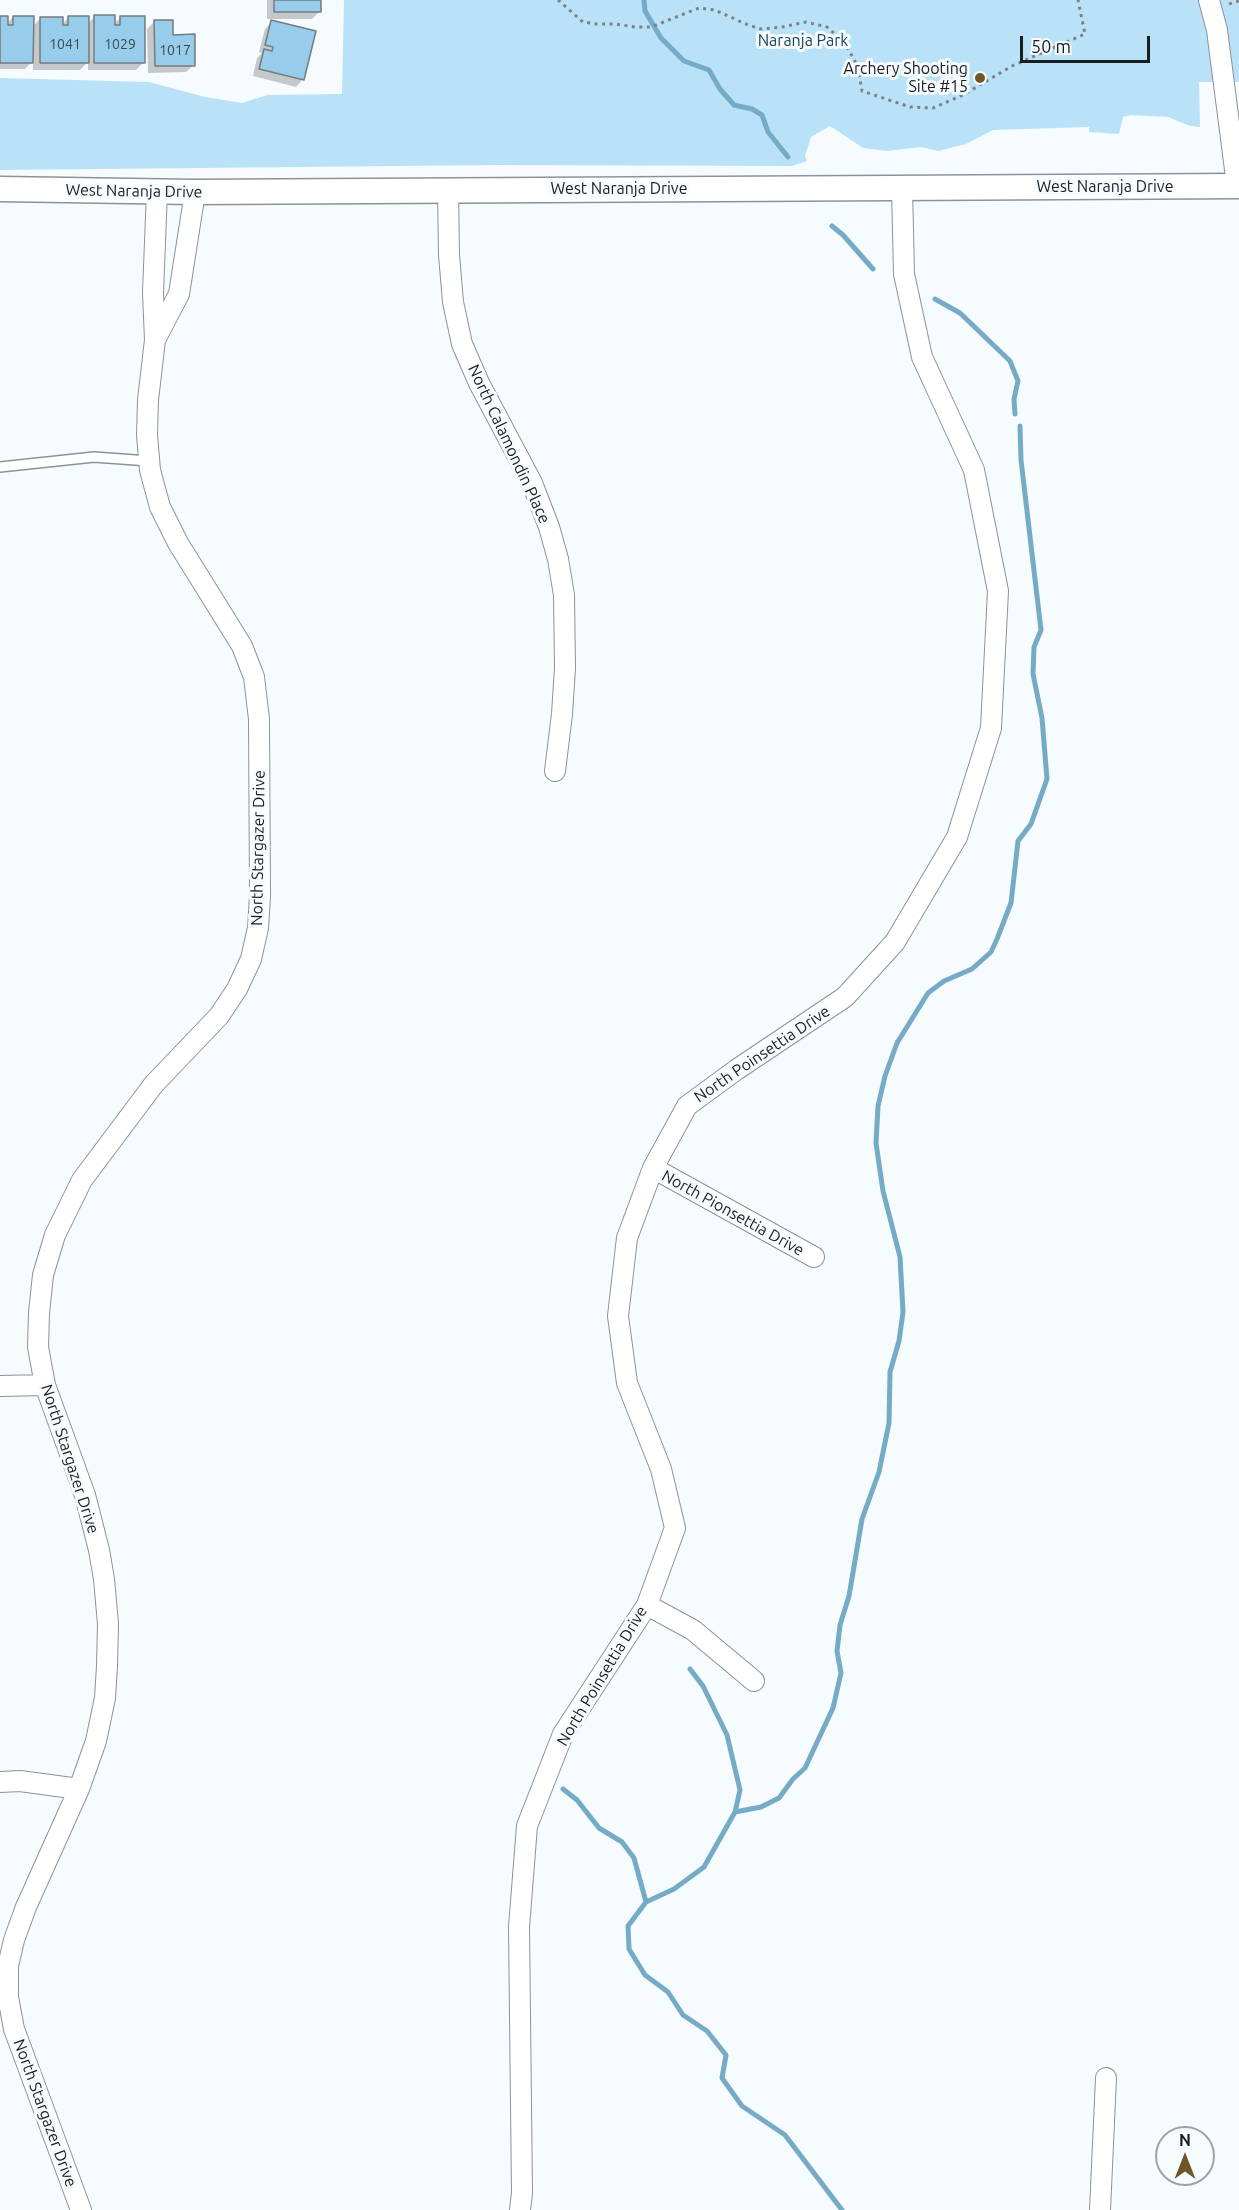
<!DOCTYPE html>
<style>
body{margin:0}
#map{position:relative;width:1239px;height:2210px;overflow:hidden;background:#f6fbfe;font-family:Ubuntu,sans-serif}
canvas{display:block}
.north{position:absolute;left:1155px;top:2126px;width:60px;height:60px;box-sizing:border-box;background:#f6fbfe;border:2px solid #9ea3a5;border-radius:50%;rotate:0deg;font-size:16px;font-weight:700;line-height:24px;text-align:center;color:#1b1e20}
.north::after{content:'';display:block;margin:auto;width:21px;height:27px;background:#6f5627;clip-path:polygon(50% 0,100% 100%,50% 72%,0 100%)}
.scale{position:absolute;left:1020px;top:36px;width:130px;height:27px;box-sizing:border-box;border:3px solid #1b1e20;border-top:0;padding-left:8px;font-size:18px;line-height:21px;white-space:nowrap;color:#1b1e20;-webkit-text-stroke:4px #f6fbfe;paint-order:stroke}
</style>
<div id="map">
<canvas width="1239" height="2210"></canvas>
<div class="north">N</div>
<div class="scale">50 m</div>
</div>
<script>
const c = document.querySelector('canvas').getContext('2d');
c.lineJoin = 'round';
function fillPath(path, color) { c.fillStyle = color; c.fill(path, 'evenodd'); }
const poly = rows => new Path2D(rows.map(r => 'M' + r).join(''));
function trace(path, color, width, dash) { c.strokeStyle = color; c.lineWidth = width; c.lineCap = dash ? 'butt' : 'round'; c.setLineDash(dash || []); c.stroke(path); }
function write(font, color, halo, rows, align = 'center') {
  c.font = font + ' Ubuntu,sans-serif'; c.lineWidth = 6; c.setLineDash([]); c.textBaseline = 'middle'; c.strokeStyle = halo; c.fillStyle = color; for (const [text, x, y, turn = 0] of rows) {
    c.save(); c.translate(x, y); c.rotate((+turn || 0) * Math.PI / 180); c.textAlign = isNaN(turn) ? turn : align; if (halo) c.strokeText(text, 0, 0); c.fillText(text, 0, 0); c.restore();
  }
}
fillPath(poly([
 [344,0,1239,0,1239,82,1199,82,1200,127,1190,126,1168,117,1131,115,1123,117,1119,134,1089,132,1089,127,993,130,966,144,938,151,921,147,886,151,863,148,830,126,811,137,805,156,807,161,792,166,496,165,0,170,0,78,149,82,205,97,242,103,267,95,342,94]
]), '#b9e2f8');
fillPath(poly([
 [267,0,319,0,319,12,312,19,267,19],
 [95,16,114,24,120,18,143,63,136,70,88,70,88,62,80,70,33,70,33,61,25,69,0,69,0,17,7,24,13,17,32,27,41,18,62,24,69,17,88,24],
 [155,21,171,36,194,65,186,72,148,73,147,29],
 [272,22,303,79,296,87,253,76,257,58,262,53,259,52,265,29]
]), '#0003');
trace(poly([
 [644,0,645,11,661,38,684,61,709,70,720,89,734,105,752,109,762,115,768,132,788,157],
 [832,226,843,235,873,269],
 [935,299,960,313,1010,361,1018,381,1014,399,1015,414],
 [690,1669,703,1686,727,1735,740,1790,735,1812],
 [563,1789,577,1800,599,1828,622,1842,634,1858,646,1902],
 [842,2210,785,2135,742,2106,722,2078,726,2055,707,2031,683,2015,668,1992,645,1975,629,1949,628,1926,646,1902,674,1889,704,1867,735,1812,761,1807,779,1798,793,1779,805,1768,833,1708,841,1673,837,1651,840,1625,849,1596,862,1519,879,1472,889,1423,890,1372,899,1341,903,1312,900,1257,883,1191,876,1143,878,1106,885,1076,897,1043,928,993,944,981,972,969,991,952,997,939,1011,903,1018,841,1031,824,1047,779,1042,718,1033,674,1034,647,1041,630,1021,460,1020,426]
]), '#76abc7', 5);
const building = poly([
 [274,0,321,0,321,12,274,12,274,0],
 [94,15,115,15,115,25,120,25,120,16,145,16,145,63,94,63,94,15],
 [0,16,8,16,8,25,13,25,13,16,34,16,33,63,0,63,0,16],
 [68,16,89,16,89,63,40,63,40,17,63,17,63,25,68,25,68,16],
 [154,20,173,20,173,35,195,34,195,66,155,66,154,20],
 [271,20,316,31,304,80,259,69,264,49,272,51,273,47,265,45,271,20]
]);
fillPath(building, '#97cdea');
trace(building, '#747c80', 1.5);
const service = poly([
 [0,467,94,457,149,461]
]);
const minor = poly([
 [1209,0,1217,30,1237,185],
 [448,189,449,255,453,302,462,344,479,383,532,483,549,527,558,559,564,595,565,668,562,714,555,771],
 [156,338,179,294,195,192],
 [653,1168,814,1257],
 [0,1386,45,1385],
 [647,1605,693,1630,754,1681],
 [0,1782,20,1781,79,1789],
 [81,2210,14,2029,8,1997,8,1966,14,1940,26,1907,79,1789,96,1741,105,1698,107,1666,108,1624,104,1579,99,1550,85,1495,45,1385,38,1347,39,1313,43,1275,55,1235,82,1180,154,1084,219,1016,237,989,251,959,258,928,260,896,259,719,254,677,242,646,178,543,160,507,150,470,147,435,148,400,155,340,153,293,157,191],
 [520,2210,522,2193,519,1927,527,1826,563,1734,647,1605,675,1528,661,1469,627,1383,618,1316,627,1238,653,1168,687,1106,736,1070,845,997,895,942,957,837,991,728,998,591,974,470,922,357,904,274,902,188],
 [1100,2210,1106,2078]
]);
const tertiary = poly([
 [0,189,195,192,1239,186]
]);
trace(service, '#8b9398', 12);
trace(minor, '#8b9398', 22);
trace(tertiary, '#8b9398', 27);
trace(poly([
 [558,0,583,22,597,24,615,24,635,27,651,27,699,8,715,10,748,25,761,29,782,27,806,22,827,27,845,43,858,67,862,91,910,107,933,108,963,95,1012,66,1085,34,1078,0],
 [1229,4,1239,1]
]), '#7e8285', 3, [3, 4.5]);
trace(service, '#fff', 9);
trace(minor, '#fff', 20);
trace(tertiary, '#fff', 24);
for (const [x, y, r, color] of [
 [980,78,6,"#6f5627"]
]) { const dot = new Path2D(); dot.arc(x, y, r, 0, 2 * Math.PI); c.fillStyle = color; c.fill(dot); trace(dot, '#f6fbfe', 2); }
write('14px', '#3a4a52', null, [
 ["1041",65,44],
 ["1029",120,44],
 ["1017",175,50]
]);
write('16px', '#19455a', '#f6fbfe', [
 ["Naranja Park",803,41]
]);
write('16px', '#1b1e20', '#f6fbfe', [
 ["Archery Shooting",968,69],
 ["Site #15",968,87]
], 'right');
write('16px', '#1b1e20', '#f6fbfe', [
 ["West Naranja Drive",1105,187],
 ["West Naranja Drive",619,189],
 ["West Naranja Drive",134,191,1],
 ["North Calamondin Place",509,444,65],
 ["North Stargazer Drive",258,848,-89],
 ["North Poinsettia Drive",762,1054,-34],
 ["North Pionsettia Drive",733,1213,29],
 ["North Stargazer Drive",70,1459,72],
 ["North Poinsettia Drive",602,1676,-59],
 ["North Stargazer Drive",45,2113,70]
]);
</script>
